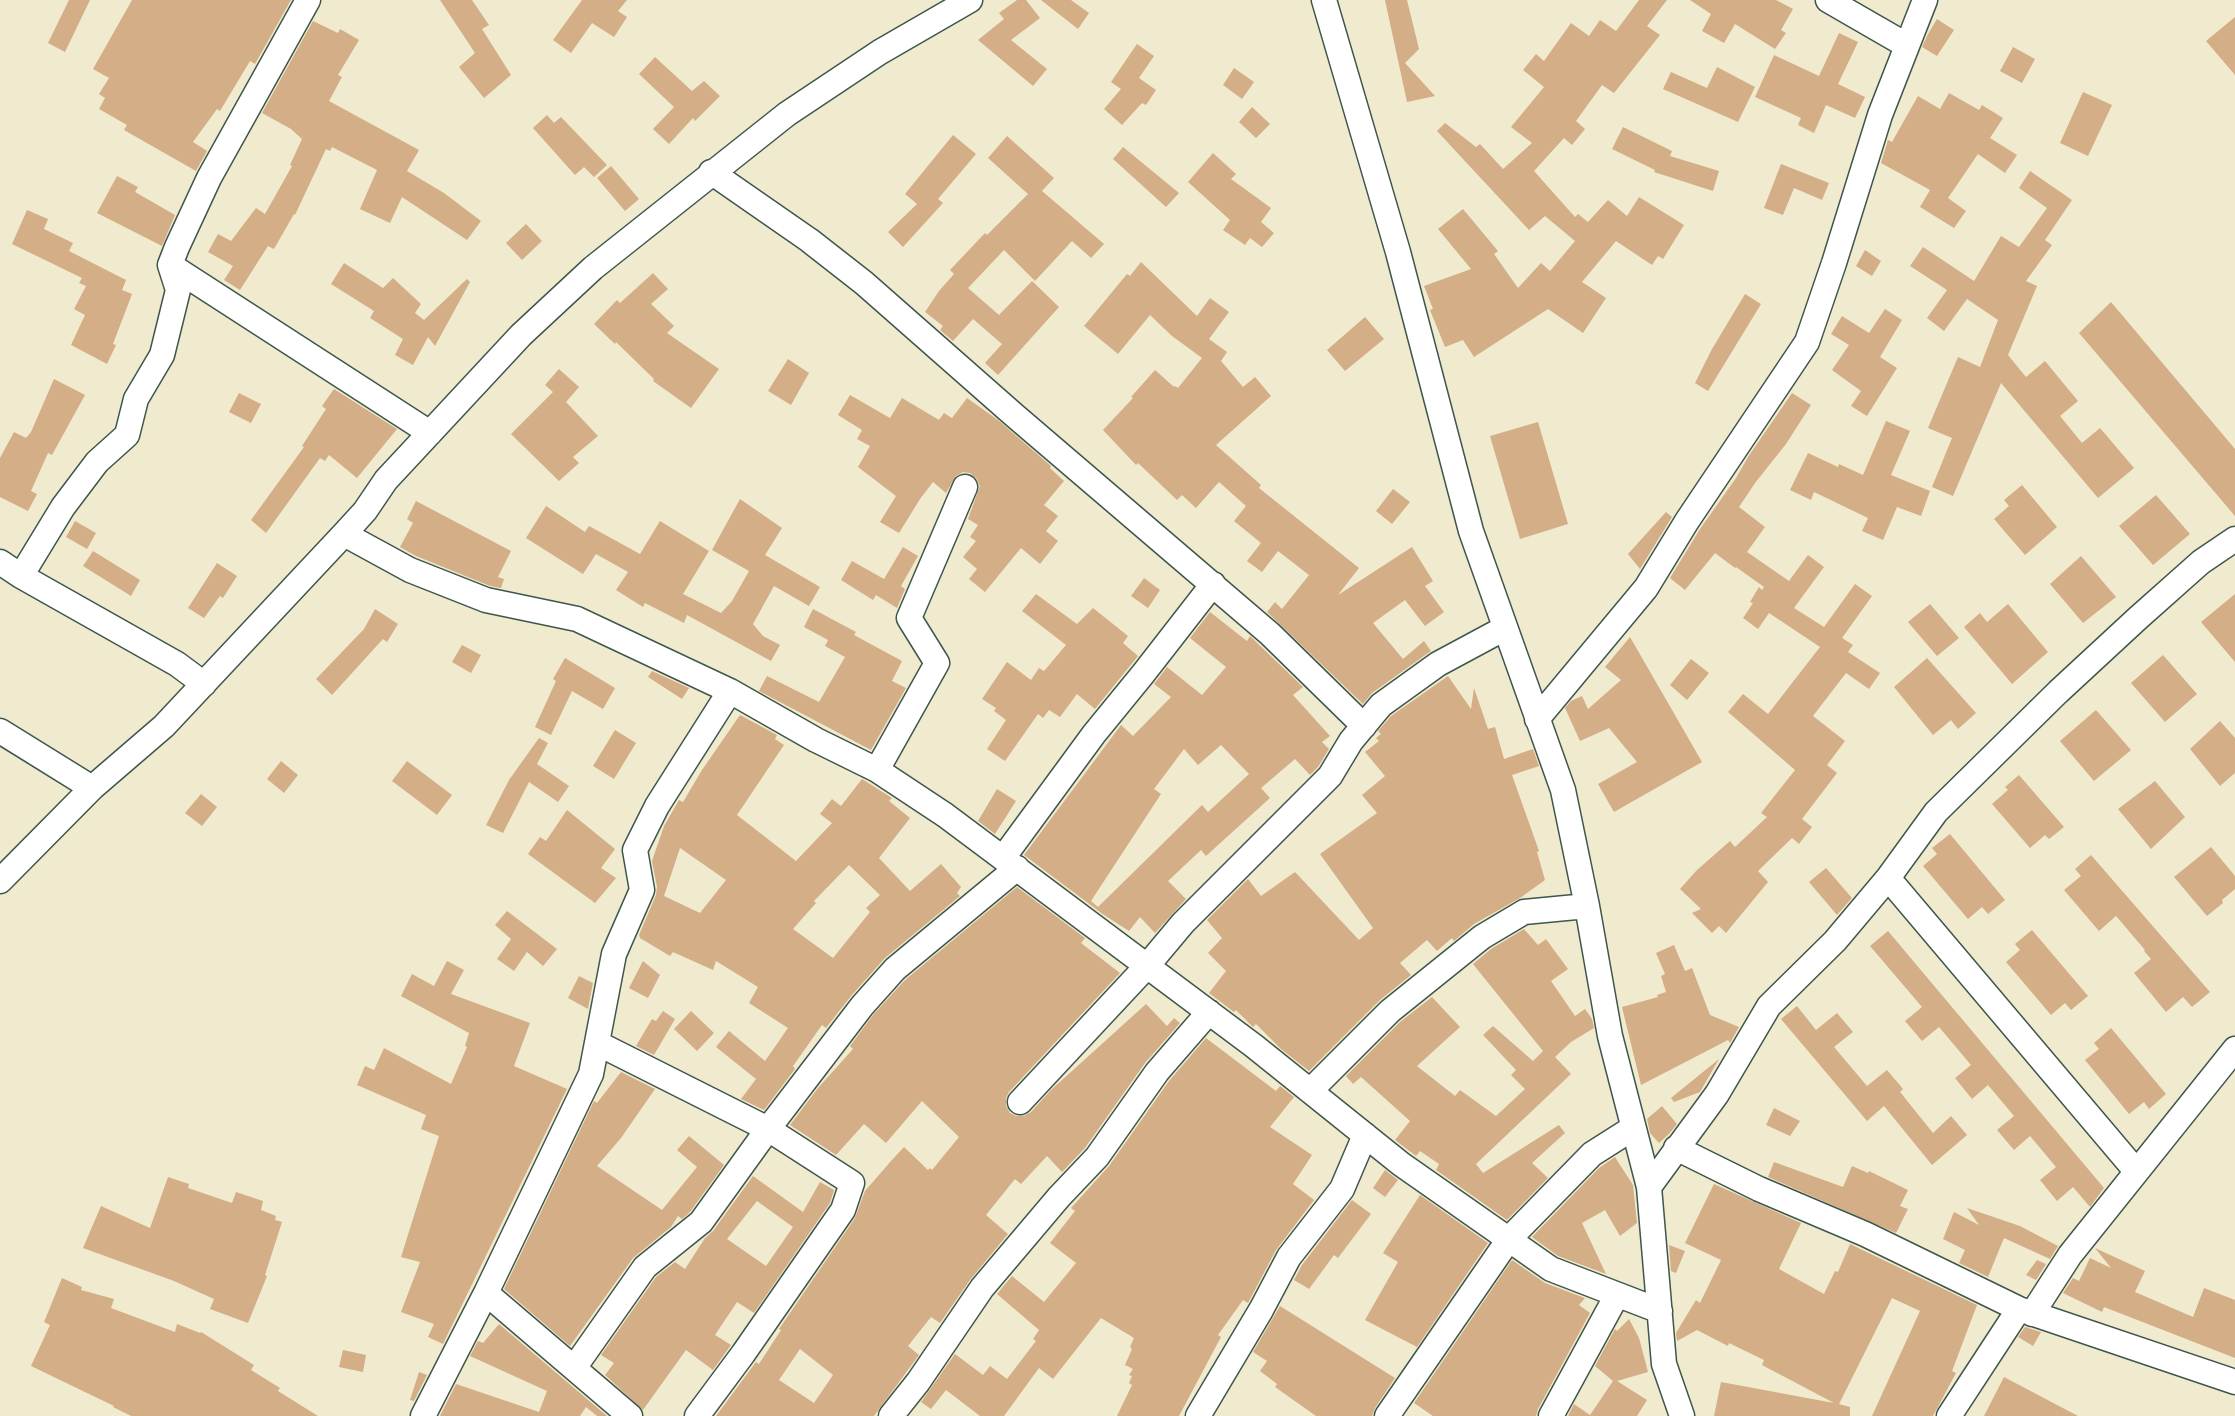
<!DOCTYPE html>
<style>
body{margin:0}
canvas{display:block;background:#f0eacf}
</style>
<canvas width="2235" height="1416"></canvas>
<script>
const c = document.querySelector('canvas').getContext('2d');
c.lineJoin = 'round';
function fillPath(path, color) { c.fillStyle = color; c.fill(path, 'evenodd'); }
const poly = rows => new Path2D(rows.map(r => 'M' + r).join(''));
function trace(path, color, width, dash) { c.strokeStyle = color; c.lineWidth = width; c.lineCap = dash ? 'butt' : 'round'; c.setLineDash(dash || []); c.stroke(path); }
fillPath(poly([
 [69,0,90,0,65,52,48,43],
 [132,0,291,0,255,64,250,61,220,111,217,109,193,142,207,151,196,171,124,130,127,125,99,109,105,98,99,94,109,78,93,69],
 [440,0,472,0,489,25,482,29,511,75,484,98,459,67,475,53],
 [582,0,627,0,618,11,627,17,614,37,592,23,571,53,553,40],
 [1017,0,1026,0,1040,18,1011,40,1047,69,1033,86,978,40,1004,19,999,13],
 [1041,0,1071,0,1089,13,1078,29],
 [1385,0,1407,0,1419,49,1405,63,1435,96,1407,102],
 [1639,0,1667,0,1647,26,1660,35,1614,93,1602,85,1576,121,1585,129,1572,145,1564,138,1534,171,1575,217,1578,214,1588,222,1608,200,1627,216,1639,197,1684,225,1663,259,1658,256,1652,265,1616,241,1582,282,1606,298,1583,333,1548,309,1474,357,1463,340,1445,347,1430,310,1433,309,1424,286,1471,269,1438,229,1463,209,1498,251,1494,254,1518,288,1541,263,1550,271,1575,241,1545,216,1529,230,1437,131,1445,123,1476,147,1480,144,1503,169,1532,143,1511,127,1544,87,1523,70,1536,54,1544,61,1571,23,1589,36,1600,20,1616,31],
 [1690,0,1776,0,1793,9,1781,30,1786,33,1775,49,1735,24,1724,43,1702,31,1711,14],
 [2235,17,2235,75,2206,41],
 [1937,19,1954,30,1937,56,1922,47,1928,34],
 [313,21,338,33,340,29,359,40,338,75,342,77,329,101,419,150,407,171,444,193,481,221,467,240,402,197,390,223,360,209,377,170,332,147,330,151,326,149,295,215,294,214,274,249,268,246,240,290,224,280,233,266,208,252,218,234,231,241,256,208,265,214,292,166,290,165,302,139,291,129,262,113],
 [1839,33,1858,42,1838,84,1865,97,1855,118,1826,105,1814,133,1798,125,1801,118,1755,97,1774,55,1819,76],
 [1137,44,1154,56,1139,78,1156,90,1146,105,1142,103,1122,125,1104,109,1121,89,1111,82],
 [2013,47,2035,59,2022,83,2000,71],
 [655,57,692,91,704,81,720,96,695,121,693,118,669,144,653,129,674,107,639,74],
 [1717,67,1755,87,1738,122,1663,89,1671,72,1707,88],
 [1234,68,1254,82,1242,99,1223,85],
 [2083,92,2112,105,2088,156,2060,143],
 [1949,93,1979,110,1982,105,2003,118,1990,138,2017,155,2005,173,1978,154,1948,198,1966,211,1954,228,1920,207,1930,190,1881,163,1888,140,1892,142,1918,96,1940,109],
 [1252,107,1270,124,1256,138,1239,122],
 [547,115,554,123,561,117,607,165,594,177,584,167,575,175,533,128],
 [1623,127,1672,151,1670,156,1719,171,1713,191,1654,172,1655,170,1612,149],
 [953,135,976,154,938,199,943,203,903,247,888,232,917,204,905,194],
 [1007,136,1054,178,1042,191,1104,244,1091,258,1072,241,1035,281,1004,250,968,288,999,315,1032,281,1059,307,998,375,985,363,1002,344,973,319,953,341,940,330,943,326,925,312,939,291,954,274,950,270,985,233,987,235,1028,194,988,158],
 [1123,147,1179,193,1166,207,1113,159],
 [1213,153,1236,174,1231,179,1271,208,1261,222,1274,233,1262,247,1250,238,1245,245,1223,230,1230,220,1188,182],
 [1781,164,1829,183,1822,200,1794,188,1783,215,1764,208],
 [611,166,639,199,625,211,597,178],
 [2030,171,2072,200,2045,240,2052,245,2026,281,2037,286,2008,355,2026,377,2045,361,2078,401,2060,416,2082,443,2100,428,2134,468,2098,498,2001,383,1953,496,1932,487,1952,438,1928,428,1958,357,1980,367,1998,320,1967,299,1944,331,1927,318,1947,290,1910,266,1923,247,1974,281,2001,236,2019,247,2047,208,2019,188],
 [117,176,138,187,135,192,175,215,162,246,97,213],
 [27,210,48,219,44,229,73,243,69,251,126,280,122,290,132,294,113,344,116,345,107,364,71,345,85,315,74,309,86,286,79,283,82,278,12,244],
 [526,224,542,241,522,260,506,243],
 [1865,250,1881,261,1872,276,1856,266],
 [1141,262,1197,316,1210,298,1229,312,1209,339,1227,352,1221,361,1243,387,1255,377,1271,396,1216,445,1261,485,1259,488,1359,568,1338,595,1412,547,1433,581,1425,586,1444,612,1425,626,1405,600,1373,623,1403,659,1424,641,1431,651,1372,693,1363,704,1267,612,1275,602,1282,609,1309,575,1278,551,1262,572,1247,561,1261,543,1234,521,1246,506,1219,482,1196,508,1182,495,1177,500,1138,463,1136,465,1103,430,1133,398,1131,397,1155,370,1174,387,1175,386,1178,388,1202,358,1172,336,1150,315,1118,354,1084,326,1127,274,1130,276],
 [344,263,383,288,393,278,421,304,415,313,424,320,467,279,470,282,435,346,428,337,413,365,395,355,403,339,370,318,374,311,331,284],
 [653,273,668,289,651,304,674,326,667,333,719,369,691,408,653,381,654,379,616,342,615,344,594,324,617,300,620,303],
 [1745,294,1761,304,1708,391,1695,383,1712,349],
 [2111,302,2235,449,2235,516,2079,333],
 [1885,309,1902,320,1880,357,1897,368,1867,416,1851,406,1861,391,1832,370,1849,345,1831,334,1842,316,1869,333],
 [1365,317,1384,339,1345,371,1327,350],
 [788,359,809,373,791,405,768,391],
 [559,369,579,387,566,402,598,436,573,457,579,463,559,481,511,434,553,392,545,385],
 [54,379,85,395,52,455,48,453,31,491,37,494,28,511,0,497,0,458,14,432,26,438,31,432],
 [334,389,397,429,357,478,329,455,325,461,320,458,266,533,251,520,304,447,302,446,326,409,322,406],
 [239,393,261,404,251,423,229,412],
 [1792,393,1811,405,1786,444,1755,483,1739,507,1765,527,1747,552,1789,581,1808,555,1824,567,1794,608,1824,627,1855,584,1872,596,1842,638,1853,645,1848,652,1880,673,1869,689,1846,673,1813,716,1845,741,1827,765,1837,773,1802,819,1812,827,1799,844,1792,838,1758,871,1768,882,1726,933,1719,926,1712,933,1692,913,1701,909,1680,889,1696,871,1730,841,1735,847,1767,817,1761,813,1795,770,1728,712,1743,694,1768,714,1820,647,1769,613,1758,629,1743,618,1753,603,1750,602,1759,587,1762,590,1764,587,1736,567,1735,568,1715,553,1685,590,1670,578,1700,529,1736,478,1748,457],
 [850,395,890,418,902,398,939,420,944,413,952,418,967,398,998,420,1051,466,1050,468,1064,481,1044,505,1058,516,1046,531,1058,541,1040,564,1021,548,985,592,969,579,977,569,963,557,976,541,970,537,978,525,968,519,980,486,976,478,970,473,963,472,956,476,946,493,933,482,920,499,899,533,880,522,896,496,858,467,870,446,857,439,862,430,838,415],
 [1886,421,1910,431,1891,475,1930,491,1921,516,1897,507,1883,540,1862,531,1868,518,1814,492,1811,500,1790,490,1808,453,1838,467,1839,464,1863,475],
 [1538,422,1568,524,1520,539,1490,436],
 [2022,485,2057,527,2025,555,1994,519,2009,506,2004,500],
 [1393,489,1410,502,1392,524,1376,511],
 [2156,495,2190,534,2153,565,2119,526],
 [740,499,782,528,765,555,820,587,809,606,774,586,753,624,763,636,780,645,771,661,687,615,684,623,645,603,643,607,616,590,628,572,596,554,583,574,526,538,546,506,585,532,589,526,640,554,660,521,709,551,683,594,721,613,732,601,749,571,712,550],
 [416,501,511,551,498,577,504,579,501,588,490,586,416,556,400,547,413,523,407,519],
 [1666,512,1672,517,1640,569,1628,554],
 [75,521,96,533,87,549,66,537],
 [903,547,918,556,901,586,905,589,897,608,876,595,873,600,841,580,852,561,884,579],
 [93,551,140,580,131,596,83,566],
 [2081,556,2116,597,2083,623,2050,584],
 [217,563,237,576,223,598,220,596,204,618,188,608],
 [1144,578,1160,590,1148,608,1131,596],
 [1036,594,1077,624,1093,608,1128,636,1123,643,1138,656,1095,709,1077,694,1060,717,1049,710,1043,718,1038,714,1005,761,987,749,1006,720,994,711,996,708,982,699,1007,662,1031,680,1039,668,1044,671,1066,645,1022,611],
 [2235,594,2235,662,2201,622],
 [1930,604,1959,638,1937,656,1908,622],
 [2008,604,2048,652,2012,684,1964,627,1980,613,1987,622],
 [375,609,398,624,387,642,383,639,332,695,316,679,364,629],
 [813,609,856,632,854,635,902,661,892,681,906,688,871,750,759,691,767,676,819,702,845,657,825,646,828,640,804,627],
 [1210,612,1247,641,1250,636,1303,687,1293,695,1330,736,1322,742,1329,749,1318,767,1310,775,1295,759,1261,788,1270,798,1206,856,1201,850,1168,881,1186,899,1155,933,1140,917,1129,931,1104,915,1024,855,1121,725,1133,736,1171,697,1154,684,1167,667,1202,695,1226,667,1190,638],
 [1221,745,1249,774,1208,812,1202,805,1098,907,1091,901,1161,794,1154,789,1184,749,1198,765],
 [1630,637,1702,762,1614,812,1598,784,1637,762,1609,728,1580,741,1565,708,1571,701,1582,696,1588,709,1621,680,1605,667],
 [462,645,481,655,471,673,452,662],
 [2163,655,2197,694,2165,722,2131,683],
 [565,658,615,688,603,709,572,691,551,735,535,727,556,681,553,679],
 [1927,658,1976,713,1958,729,1951,720,1933,735,1894,687],
 [1691,659,1709,673,1687,700,1670,685],
 [652,671,689,688,682,699,648,677],
 [1448,676,1471,709,1474,688,1488,729,1495,727,1504,759,1533,749,1539,766,1512,775,1539,851,1537,852,1545,880,1520,898,1474,924,1454,941,1452,938,1437,951,1427,940,1400,963,1411,975,1380,1000,1309,1071,1281,1049,1256,1024,1253,1027,1236,1010,1234,1012,1209,993,1226,971,1208,953,1222,938,1207,920,1248,879,1261,896,1295,872,1359,940,1373,928,1320,854,1377,813,1362,795,1385,776,1365,752,1379,741,1376,738,1381,734,1378,731,1391,716],
 [2096,710,2131,750,2094,781,2060,741],
 [740,715,777,735,775,739,784,745,737,815,796,861,832,823,820,814,832,799,841,806,862,779,892,798,889,801,910,818,879,858,910,891,941,864,961,887,957,893,960,896,885,958,851,996,826,1028,822,1025,793,1066,795,1069,764,1110,741,1099,756,1079,716,1047,729,1031,765,1061,788,1028,749,1003,758,987,716,961,713,970,673,952,670,956,640,938,639,935,656,895,657,887,652,861,664,826,679,800,683,802,702,770],
 [680,848,726,880,700,913,664,896],
 [849,865,880,895,866,908,870,912,833,958,793,929,816,903,814,901],
 [2220,721,2235,738,2235,773,2220,786,2190,749],
 [615,730,636,743,614,779,593,766],
 [539,738,548,743,537,764,569,786,558,802,529,782,503,833,486,825,509,780],
 [281,761,298,775,284,793,267,779],
 [407,761,452,795,437,815,392,781],
 [2019,775,2064,827,2049,839,2045,835,2030,848,1992,804,2008,790,2005,787],
 [2155,781,2185,817,2151,849,2118,809],
 [997,789,1016,801,995,834,978,821],
 [201,794,217,807,202,826,185,813],
 [567,810,615,849,601,868,616,878,595,903,528,854,540,837,546,841],
 [1950,834,2005,900,1988,914,1982,907,1968,919,1923,866,1937,854,1932,848],
 [2211,847,2235,876,2235,889,2222,900,2223,903,2207,916,2174,877],
 [2091,855,2210,992,2192,1007,2183,997,2166,1012,2134,973,2151,959,2144,951,2145,950,2116,916,2099,931,2064,890,2081,876,2075,869],
 [1826,868,1852,898,1837,915,1809,882],
 [1017,887,1085,938,1081,943,1120,973,1009,1092,1006,1098,1006,1106,1010,1113,1016,1116,1024,1116,1031,1112,1051,1090,1146,1004,1167,1026,1174,1018,1180,1023,1145,1063,1085,1148,1062,1172,1047,1156,1021,1184,1015,1179,986,1215,1008,1234,970,1280,940,1323,931,1317,908,1346,919,1355,874,1416,716,1416,756,1362,759,1364,781,1330,779,1329,855,1218,865,1191,891,1161,904,1147,928,1170,930,1168,932,1170,959,1137,922,1101,886,1143,864,1124,836,1155,790,1125,818,1088,853,1049,850,1046,873,1015,905,980],
 [800,1349,833,1375,814,1403,779,1380],
 [507,911,557,949,543,966,527,952,514,971,497,959,511,939,495,925],
 [1524,929,1538,945,1546,939,1568,969,1551,981,1575,1016,1585,1009,1592,1019,1594,1028,1571,1042,1555,1057,1571,1074,1476,1164,1483,1173,1559,1125,1565,1133,1532,1163,1548,1178,1507,1220,1436,1170,1439,1164,1420,1151,1416,1156,1395,1140,1410,1121,1361,1077,1353,1084,1346,1076,1400,1022,1432,997,1460,1027,1417,1066,1455,1096,1460,1090,1496,1116,1525,1089,1511,1075,1516,1070,1483,1035,1493,1026,1533,1061,1543,1051,1473,964,1491,949],
 [2032,930,2088,996,2071,1010,2065,1003,2051,1015,2006,962,2020,950,2015,944],
 [1888,931,2104,1188,2090,1207,2073,1187,2057,1201,2040,1180,2056,1167,2030,1136,2014,1150,1997,1130,2014,1116,1988,1085,1972,1099,1955,1078,1971,1065,1939,1027,1922,1041,1905,1021,1922,1007,1870,946],
 [1674,945,1685,971,1692,968,1710,1015,1739,1027,1730,1043,1728,1040,1641,1085,1622,1007,1658,997,1657,995,1666,992,1661,976,1665,974,1656,953],
 [447,961,464,970,451,994,530,1023,514,1066,567,1089,443,1344,428,1337,434,1324,401,1312,420,1262,401,1257,439,1136,421,1129,426,1115,357,1085,365,1066,374,1070,384,1048,451,1084,467,1047,465,1046,469,1033,401,996,412,974,434,986],
 [643,961,660,975,648,998,629,988],
 [579,976,593,983,588,1009,568,998],
 [1797,1006,1816,1030,1837,1013,1853,1032,1834,1047,1867,1086,1887,1070,1903,1089,1900,1092,1933,1133,1951,1116,1967,1135,1932,1165,1884,1106,1867,1121,1781,1019],
 [663,1011,675,1019,654,1055,636,1046,652,1019,656,1021],
 [691,1011,714,1033,697,1051,674,1029],
 [2111,1028,2166,1094,2149,1109,2144,1102,2129,1114,2085,1060,2099,1049,2094,1043],
 [1206,1038,1276,1091,1280,1086,1294,1097,1270,1127,1312,1155,1293,1184,1314,1200,1276,1250,1248,1303,1243,1300,1218,1335,1221,1337,1179,1416,1117,1416,1132,1385,1129,1383,1132,1376,1129,1375,1133,1369,1125,1365,1132,1349,1130,1347,1134,1338,1101,1318,1053,1379,1039,1368,1004,1416,980,1416,946,1390,931,1409,921,1402,955,1354,983,1375,990,1366,1007,1379,1036,1341,1033,1339,1039,1330,997,1294,1012,1276,1044,1302,1076,1263,1050,1243,1075,1211,1071,1208,1109,1166,1169,1081],
 [1719,1059,1700,1092,1674,1102,1671,1098],
 [621,1072,655,1089,621,1138,597,1166,662,1210,697,1167,677,1150,689,1136,724,1165,690,1212,682,1219,678,1216,671,1227,633,1258,570,1346,504,1289,594,1101,597,1103],
 [1662,1106,1677,1124,1669,1134,1659,1143,1650,1133,1647,1119],
 [1774,1108,1800,1121,1790,1136,1766,1125],
 [1615,1157,1633,1185,1637,1223,1620,1236,1605,1210,1582,1223,1606,1274,1558,1256,1532,1237,1599,1168],
 [1774,1162,1843,1187,1852,1166,1868,1173,1869,1171,1908,1190,1900,1206,1908,1209,1896,1233,1768,1177],
 [1385,1170,1398,1180,1385,1197,1373,1188],
 [753,1176,803,1212,820,1182,834,1190,830,1203,754,1313,737,1302,715,1335,731,1345,713,1370,686,1350,643,1410,605,1375,614,1363,601,1355,656,1277,675,1262,685,1269,705,1238,713,1231],
 [757,1201,793,1227,766,1266,727,1239],
 [168,1177,189,1184,188,1188,232,1203,236,1192,263,1201,261,1210,276,1216,275,1220,282,1222,265,1275,267,1276,248,1323,210,1309,214,1299,174,1281,83,1248,101,1206,150,1228],
 [1714,1184,1801,1223,1779,1269,1824,1294,1835,1271,1838,1272,1850,1244,1977,1305,1952,1371,1956,1373,1933,1416,1872,1416,1920,1311,1892,1298,1839,1404,1850,1407,1850,1416,1714,1416,1721,1382,1834,1403,1762,1365,1764,1360,1729,1343,1728,1346,1697,1330,1677,1341,1676,1333,1696,1300,1700,1303,1721,1260,1685,1243],
 [1420,1195,1488,1243,1417,1347,1365,1320,1398,1262,1383,1253],
 [1352,1200,1371,1214,1338,1258,1334,1255,1309,1289,1294,1280,1302,1265],
 [1967,1208,2020,1226,2058,1246,2050,1259,2004,1238,1988,1277,1959,1263,1965,1250,1943,1239,1954,1212,1979,1225],
 [1669,1245,1685,1251,1676,1273,1671,1271],
 [2095,1248,2145,1271,2135,1292,2193,1317,2204,1288,2235,1300,2235,1358,2104,1307,2102,1312,2063,1293,2073,1278,2079,1281,2090,1258,2111,1268],
 [1512,1260,1545,1283,1585,1298,1579,1305,1590,1313,1538,1409,1536,1416,1433,1416,1414,1403],
 [2037,1260,2046,1264,2036,1280,2026,1275],
 [62,1278,82,1287,81,1290,114,1299,111,1308,175,1332,177,1324,200,1333,201,1332,254,1365,251,1370,280,1388,278,1391,318,1416,131,1416,113,1407,114,1406,31,1366,50,1325,44,1322],
 [1280,1306,1395,1378,1375,1408,1372,1416,1316,1416,1275,1387,1277,1384,1260,1371,1267,1361,1253,1352],
 [1629,1319,1639,1338,1648,1372,1617,1381,1647,1400,1637,1416,1568,1416,1574,1404,1590,1415,1613,1381,1595,1366,1615,1329,1617,1331],
 [499,1324,607,1416,597,1416,586,1407,580,1416,440,1416,456,1384,539,1412,547,1391,470,1356,478,1341,483,1343],
 [2025,1327,2041,1332,2033,1346,2018,1337],
 [343,1350,366,1355,363,1372,339,1367],
 [419,1372,427,1375,414,1401,410,1400],
 [2004,1377,2078,1416,1984,1416]
]), '#d4ae86');
const minor = poly([
 [1324,0,1398,252,1471,531,1563,790,1587,906,1610,1036,1649,1187,1664,1364,1682,1416],
 [1828,0,1906,45],
 [711,172,809,240,864,283,1014,415,1270,634,1364,726],
 [170,265,430,433],
 [344,534,410,570,486,600,577,619,730,691,816,740,877,770,945,815,1254,1046,1401,1164,1551,1269,1660,1311],
 [0,562,21,576,177,664,204,684],
 [21,576,63,507,97,462,127,435,136,399,162,355,178,290,170,265,177,247,209,178,308,0],
 [1537,719,1646,588,1687,521,1807,342,1834,263,1880,115,1925,0],
 [0,731,92,788],
 [877,770,937,663,909,618,965,487],
 [1003,858,1094,734,1143,674,1213,584],
 [1888,878,2136,1171],
 [0,881,92,788,164,726,344,534,365,511,386,480,521,335,593,268,787,114,880,52,970,0],
 [597,1043,768,1129,852,1183,843,1210,743,1354,697,1416],
 [1310,1091,1390,1011,1482,937,1524,912,1587,906],
 [1020,1102,1147,966,1183,923,1330,776,1351,741,1381,705,1438,664,1505,628],
 [1676,1148,1759,1189,1865,1234,2019,1309,2235,1382],
 [1649,1187,1717,1094,1769,1006,1835,941,1888,878,1936,812,2058,692,2138,618,2201,562,2235,539],
 [486,1293,630,1416],
 [2032,1314,2070,1255,2235,1049],
 [574,1368,645,1267,701,1222,768,1129,862,1006,895,969,1017,868],
 [423,1416,486,1293,591,1074,614,954,642,890,635,850,657,806,730,691],
 [891,1416,918,1382,982,1288,1059,1197,1097,1157,1157,1072,1209,1012],
 [1198,1416,1261,1310,1289,1257,1342,1189,1365,1135],
 [1387,1416,1509,1239,1592,1154,1633,1128],
 [1551,1416,1617,1295],
 [1949,1416,2019,1309]
]);
trace(minor, '#3e574b', 27);
trace(minor, '#fff', 24);
</script>
